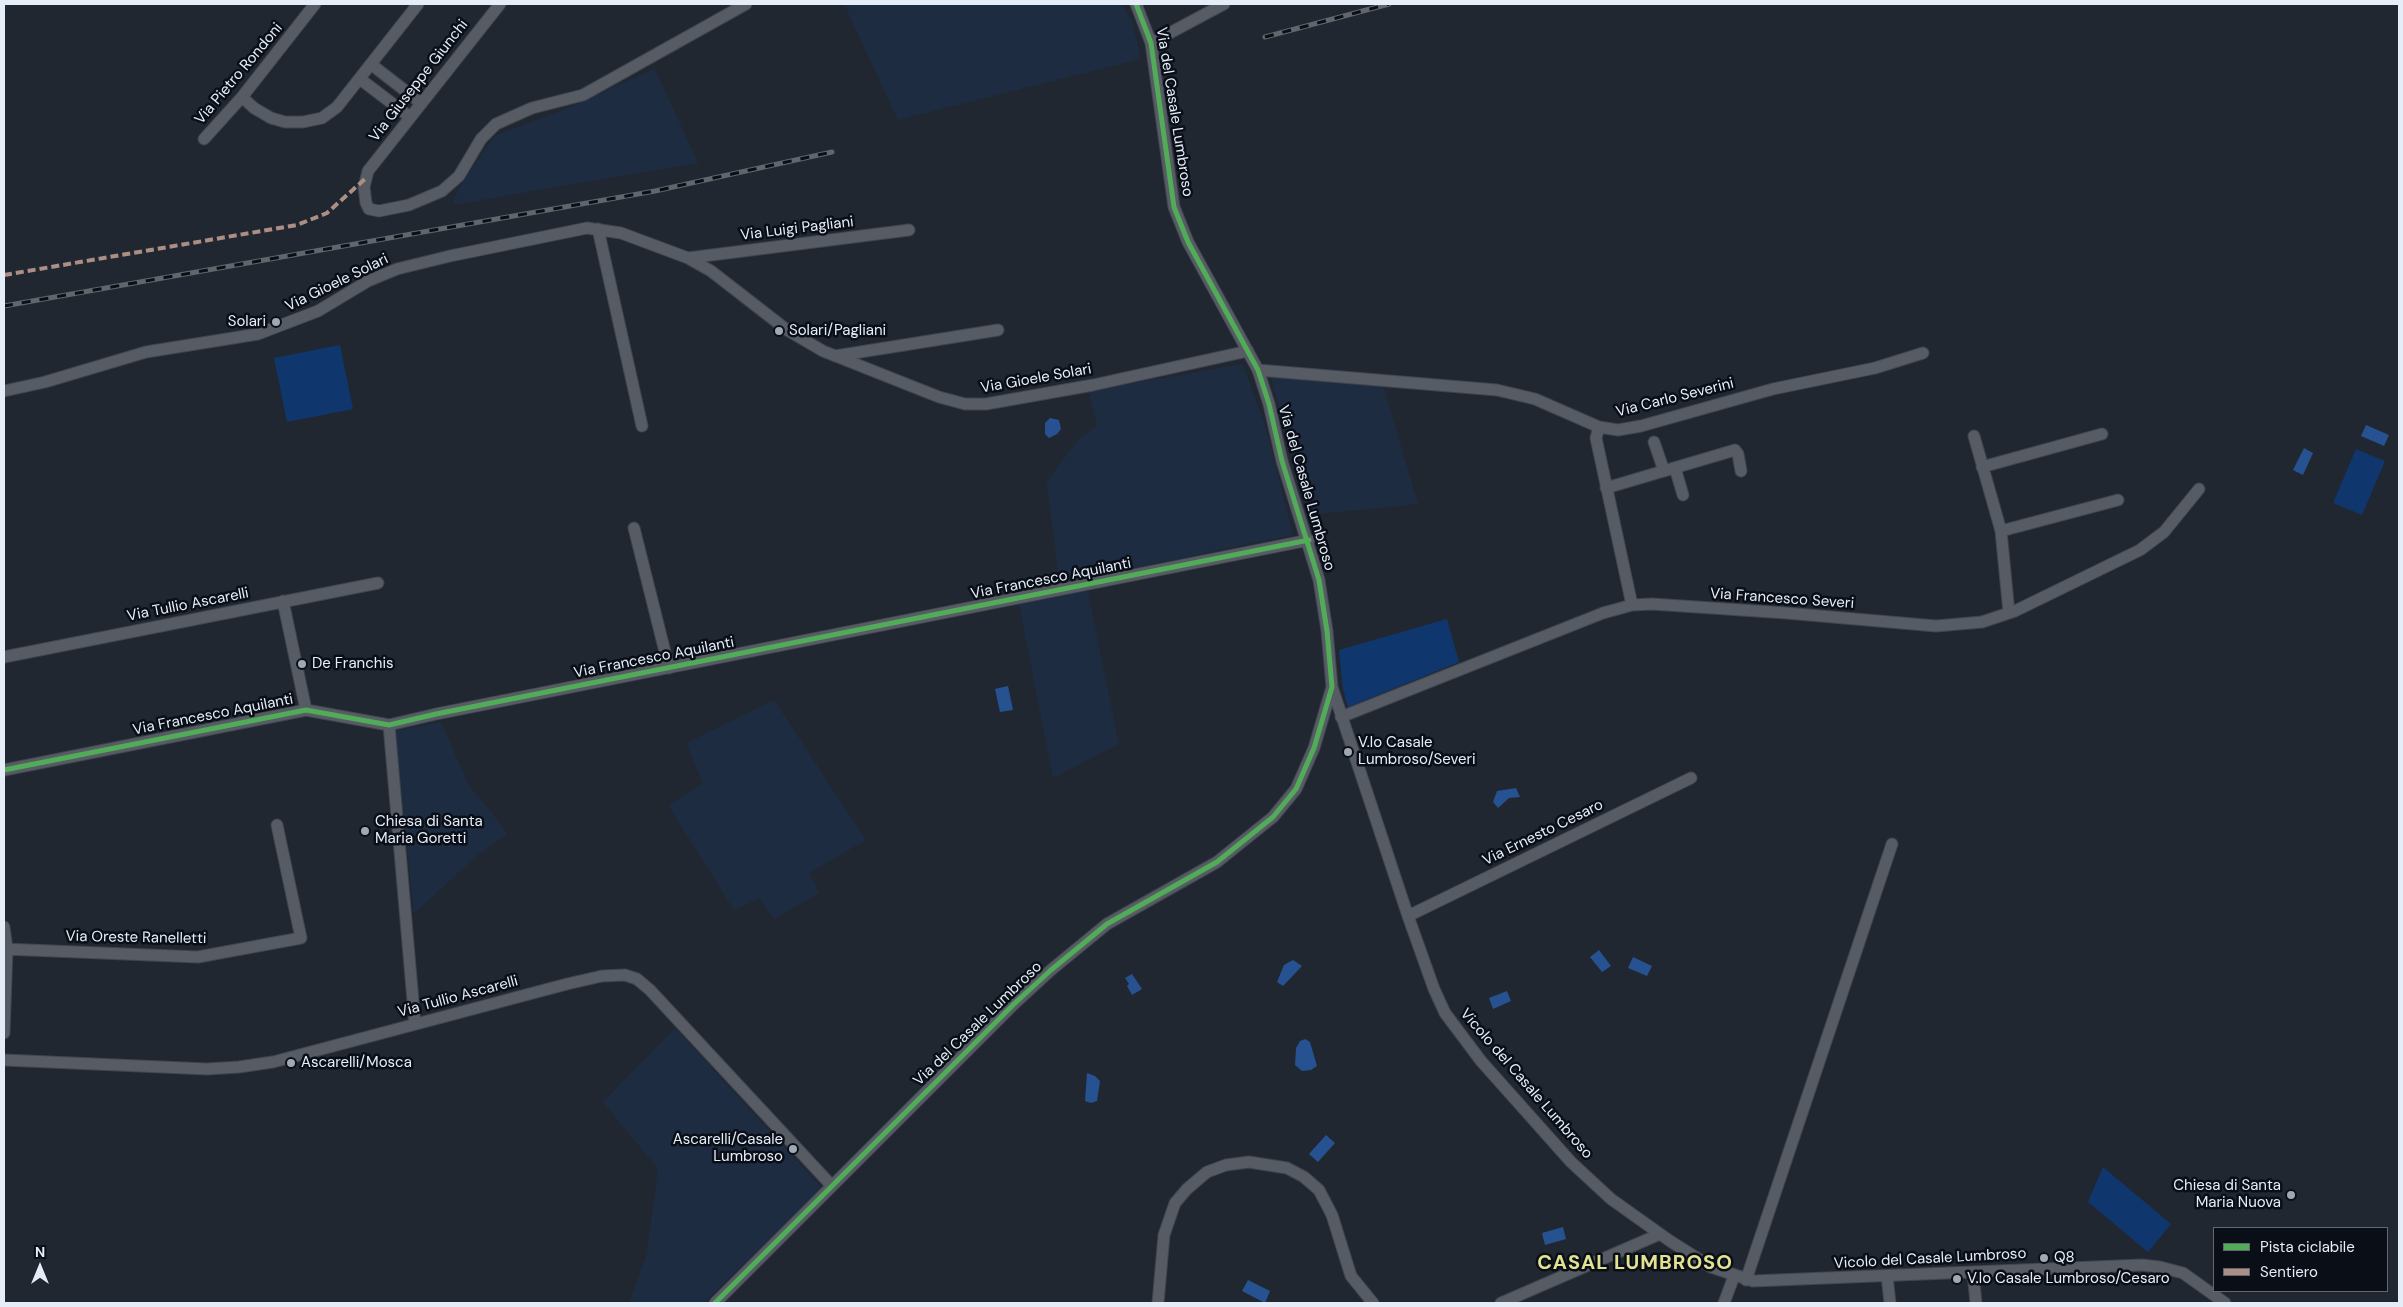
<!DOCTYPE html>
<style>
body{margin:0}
#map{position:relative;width:2403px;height:1307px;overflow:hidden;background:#212731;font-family:"DM Sans",sans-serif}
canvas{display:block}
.frame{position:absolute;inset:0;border:5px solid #e5edf9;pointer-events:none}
.legend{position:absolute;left:2213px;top:1227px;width:175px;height:65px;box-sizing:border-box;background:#0a0f17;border:1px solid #626871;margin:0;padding:6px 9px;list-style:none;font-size:15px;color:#e5edf9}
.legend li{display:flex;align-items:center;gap:10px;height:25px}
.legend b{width:25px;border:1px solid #626871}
.north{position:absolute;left:15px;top:1242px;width:50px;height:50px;-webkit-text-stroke:4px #0a0f17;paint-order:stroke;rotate:0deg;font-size:14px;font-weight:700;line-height:20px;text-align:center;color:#e5edf9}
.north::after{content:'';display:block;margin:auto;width:18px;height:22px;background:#e5edf9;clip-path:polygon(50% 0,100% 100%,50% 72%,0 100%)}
</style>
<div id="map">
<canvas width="2403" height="1307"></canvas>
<div class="frame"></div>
<ul class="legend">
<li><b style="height:6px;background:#51ab58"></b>Pista ciclabile</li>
<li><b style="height:6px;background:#ac8f84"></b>Sentiero</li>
</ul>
<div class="north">N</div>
</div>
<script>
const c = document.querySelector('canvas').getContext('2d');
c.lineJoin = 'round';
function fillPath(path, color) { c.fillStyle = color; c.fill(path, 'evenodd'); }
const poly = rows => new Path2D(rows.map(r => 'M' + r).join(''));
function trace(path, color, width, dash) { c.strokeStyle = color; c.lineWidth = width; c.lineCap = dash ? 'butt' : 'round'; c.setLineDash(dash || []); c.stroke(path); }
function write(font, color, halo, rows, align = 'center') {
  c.font = font + ' "DM Sans",sans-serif'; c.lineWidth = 5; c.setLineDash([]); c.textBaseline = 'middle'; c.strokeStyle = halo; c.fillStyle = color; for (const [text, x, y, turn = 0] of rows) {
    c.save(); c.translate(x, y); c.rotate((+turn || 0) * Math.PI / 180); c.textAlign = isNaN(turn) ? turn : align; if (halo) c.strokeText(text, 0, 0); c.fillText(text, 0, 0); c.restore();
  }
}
fillPath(poly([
 [844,4,1122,4,1132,21,1141,59,898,120],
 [655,69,698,163,452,205,459,188,494,136,563,110],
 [1243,364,1267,432,1293,535,1085,578,1119,744,1053,778,1016,589,1059,579,1047,482,1077,441,1097,425,1088,391],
 [1271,377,1383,385,1418,504,1309,515],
 [774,700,866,840,809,873,819,893,774,919,759,899,734,910,668,805,703,784,686,743],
 [441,722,469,786,489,809,507,834,474,858,414,914,395,731],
 [675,1028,822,1188,704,1303,629,1303,647,1253,658,1169,603,1102]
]), '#1e2c41');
fillPath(poly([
 [340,345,353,409,287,422,274,358],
 [2356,449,2385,461,2362,515,2333,503],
 [1447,619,1459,662,1348,707,1343,689,1339,650],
 [2103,1167,2171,1224,2148,1252,2088,1202]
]), '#0f376e');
fillPath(poly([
 [1050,418,1059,420,1061,429,1057,434,1049,438,1045,434,1045,423],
 [2366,425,2389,435,2384,446,2361,436],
 [2304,448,2313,453,2303,475,2293,470],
 [1008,686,1013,710,1000,712,995,689],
 [1516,788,1520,797,1509,798,1498,808,1493,802,1497,791],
 [1599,950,1611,966,1602,972,1590,957],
 [1633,957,1652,966,1647,976,1628,968],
 [1293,960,1302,966,1283,986,1277,982,1284,965],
 [1132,974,1142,989,1132,995,1127,986,1129,984,1125,978],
 [1507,991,1511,1001,1493,1009,1489,998],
 [1305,1039,1310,1042,1317,1066,1311,1070,1302,1071,1295,1065,1296,1048,1300,1041],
 [1087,1073,1095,1076,1100,1081,1097,1101,1091,1103,1085,1101],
 [1326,1135,1335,1143,1318,1162,1309,1154],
 [1563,1227,1566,1239,1545,1245,1542,1233],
 [1248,1280,1270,1291,1265,1303,1242,1291]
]), '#265291');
const minor = poly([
 [500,4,368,171,364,187,366,203,369,209,379,211,409,205,442,191,459,176,481,139,496,124,532,108,583,95,746,4],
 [1151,43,1224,4],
 [372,65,421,103],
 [360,79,410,117],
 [242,97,254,108,271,118,285,122,303,122,322,118,337,107,418,4],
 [204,139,242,97,315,4],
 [598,229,642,426],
 [688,258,909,230],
 [835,356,998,330],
 [1258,370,1497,390,1535,399,1599,427,1618,430,1641,426,1773,389,1875,368,1923,353],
 [4,391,45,382,146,352,258,334,318,311,368,281,397,269,450,256,587,228,621,233,688,258,711,271,787,330,823,351,939,397,965,404,986,404,1093,385,1248,351],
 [1599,427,1596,438,1632,605],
 [1974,436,2001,531,2009,613],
 [1654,442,1664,471],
 [1982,467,2102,434],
 [1675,468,1683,495],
 [1606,488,1735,450,1738,454,1741,471],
 [634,528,669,668],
 [2001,531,2118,500],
 [283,601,306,710],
 [4,657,378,583],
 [1332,687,1408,916,1434,989,1445,1013,1481,1061,1571,1162,1611,1199,1670,1241,1711,1267,1753,1281,2142,1265,2160,1267,2183,1273,2225,1303],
 [1341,717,1603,613,1632,605,1652,604,1786,613,1936,626,1982,622,2015,611,2140,550,2164,532,2199,489],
 [389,725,415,1024],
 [4,770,306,710,389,725,436,714,1309,540],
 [1408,916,1691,778],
 [4,927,7,949,4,1033],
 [4,949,198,957,301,938,277,825],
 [4,1060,207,1069,239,1067,273,1062,567,984,602,976,625,975,637,979,650,990,832,1186],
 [1973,1273,1976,1303],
 [1887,1276,1890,1303],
 [1746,1280,1892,844],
 [715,1303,1014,1004,1051,970,1107,924,1217,862,1273,817,1296,789,1314,748,1332,687,1327,631,1319,580,1282,461,1269,404,1258,370,1188,242,1174,207,1151,43,1136,4],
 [1158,1303,1164,1235,1175,1203,1187,1189,1207,1172,1226,1165,1249,1162,1287,1168,1304,1177,1319,1190,1332,1215,1351,1276,1373,1303],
 [1501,1303,1660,1234],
 [1724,1303,1734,1276]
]);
trace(minor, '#3f454e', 13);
trace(minor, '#565b64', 11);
const rail = poly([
 [1265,37,1389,4],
 [4,306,655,191,832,152]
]);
trace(rail, '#61656c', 5);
trace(rail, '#0a0f17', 3, [9]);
trace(poly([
 [4,275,297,225,327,213,365,179]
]), '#ac8f84', 4, [8, 4]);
trace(poly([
 [4,770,306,710,389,725,436,714,1309,540],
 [715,1303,1014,1004,1051,970,1107,924,1217,862,1273,817,1296,789,1314,748,1332,687,1327,631,1319,580,1282,461,1269,404,1258,370,1188,242,1174,207,1151,43,1136,4]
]), '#51ab58', 5);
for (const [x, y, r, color] of [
 [276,322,5,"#a0a8b3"],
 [779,331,5,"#a0a8b3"],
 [302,664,5,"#a0a8b3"],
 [1348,752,5,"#a0a8b3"],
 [365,831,5,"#a0a8b3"],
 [291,1063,5,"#a0a8b3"],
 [793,1149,5,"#a0a8b3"],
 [2291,1195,5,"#a0a8b3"],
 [2044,1258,5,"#a0a8b3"],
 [1957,1279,5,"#a0a8b3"]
]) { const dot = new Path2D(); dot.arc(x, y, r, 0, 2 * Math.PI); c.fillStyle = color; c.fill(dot); trace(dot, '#0a0f17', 2); }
write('15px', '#e5edf9', '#0a0f17', [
 ["Via Pietro Rondoni",239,74,-50],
 ["Via Giuseppe Giunchi",419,81,-52],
 ["Via del Casale Lumbroso",1174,112,81],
 ["Via Luigi Pagliani",797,229,-7],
 ["Via Gioele Solari",337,283,-26],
 ["Via Gioele Solari",1036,379,-10],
 ["Via Carlo Severini",1675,398,-14],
 ["Via del Casale Lumbroso",1306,488,74],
 ["Via Francesco Aquilanti",1051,579,-11],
 ["Via Francesco Severi",1782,599,4],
 ["Via Tullio Ascarelli",188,605,-11],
 ["Via Francesco Aquilanti",654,658,-11],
 ["Via Francesco Aquilanti",213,715,-11],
 ["Via Ernesto Cesaro",1543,833,-26],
 ["Via Oreste Ranelletti",136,938,1],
 ["Via Tullio Ascarelli",458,997,-15],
 ["Via del Casale Lumbroso",978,1024,-44],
 ["Vicolo del Casale Lumbroso",1526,1084,49],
 ["Vicolo del Casale Lumbroso",1930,1259,-3]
]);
write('15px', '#e5edf9', '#0a0f17', [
 ["Solari",266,322,"right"],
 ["Solari/Pagliani",789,331],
 ["De Franchis",312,664],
 ["V.lo Casale",1358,743],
 ["Lumbroso/Severi",1358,760],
 ["Chiesa di Santa",375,822],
 ["Maria Goretti",375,839],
 ["Ascarelli/Mosca",301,1063],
 ["Ascarelli/Casale",783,1140,"right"],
 ["Lumbroso",783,1157,"right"],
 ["Chiesa di Santa",2281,1186,"right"],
 ["Maria Nuova",2281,1203,"right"],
 ["Q8",2054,1258],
 ["V.lo Casale Lumbroso/Cesaro",1967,1279]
], 'left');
c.letterSpacing = '1px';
write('bold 20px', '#e2e293', '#0a0f17', [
 ["CASAL LUMBROSO",1635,1264]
]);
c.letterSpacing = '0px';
</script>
